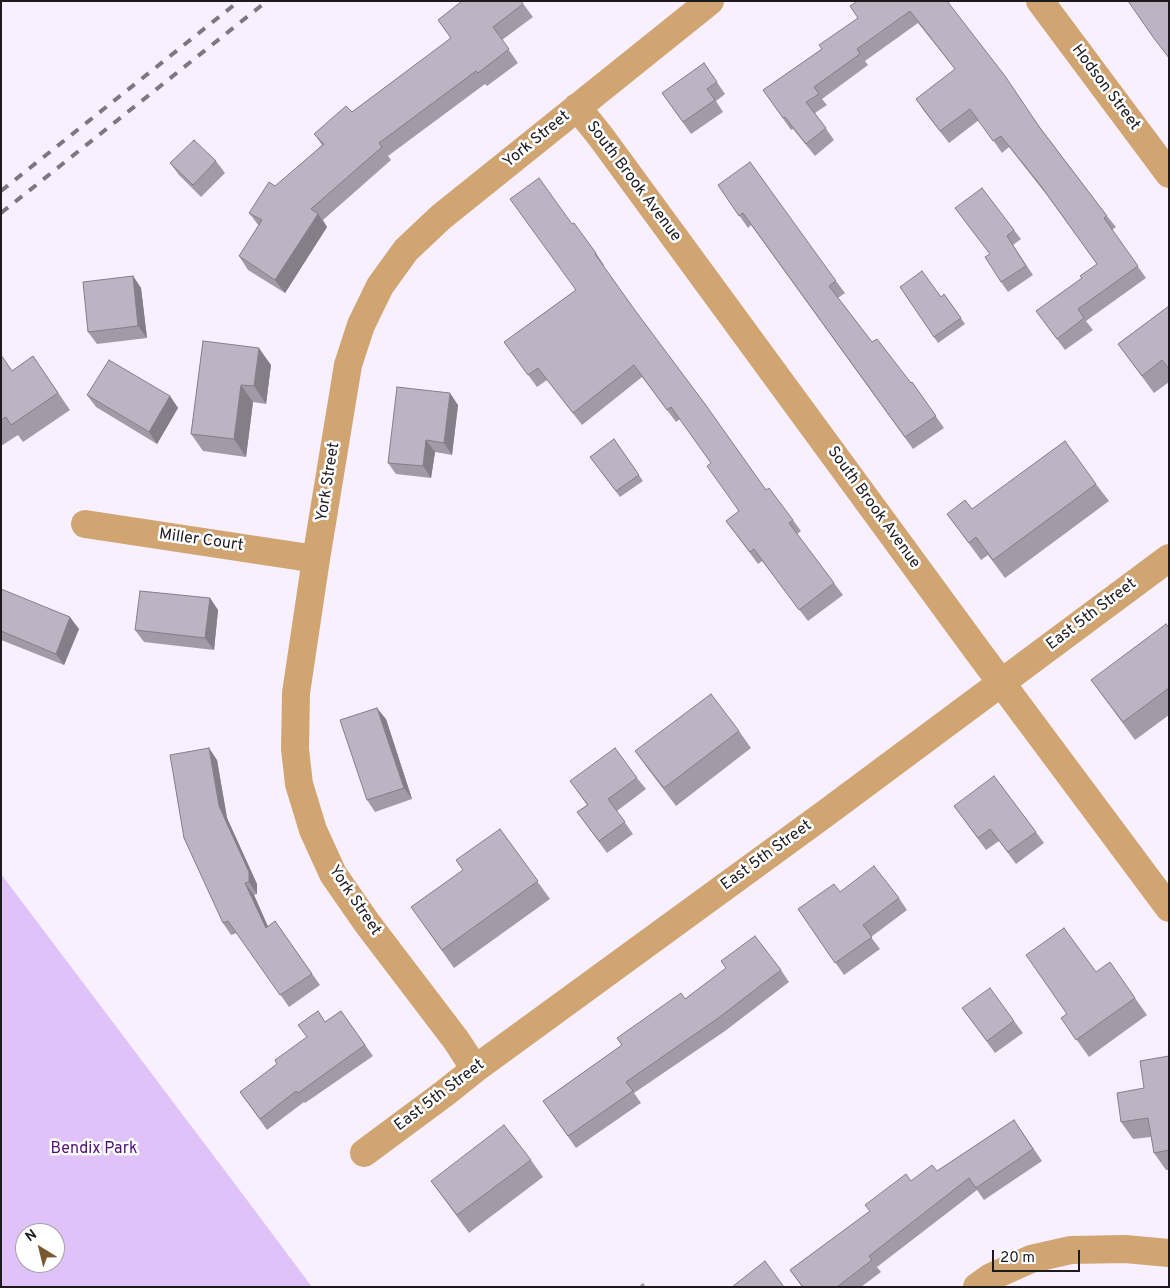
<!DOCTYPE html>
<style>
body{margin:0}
#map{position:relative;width:1170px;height:1288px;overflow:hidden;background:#f8f0ff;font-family:Overpass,sans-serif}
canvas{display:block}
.frame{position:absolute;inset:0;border:2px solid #1d1a20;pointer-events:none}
.north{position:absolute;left:15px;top:1223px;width:50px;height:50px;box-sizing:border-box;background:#fff;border:1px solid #a5a3a6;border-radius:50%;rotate:324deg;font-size:14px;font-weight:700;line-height:20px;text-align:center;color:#1d1a20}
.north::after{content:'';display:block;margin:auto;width:18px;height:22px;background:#7b5930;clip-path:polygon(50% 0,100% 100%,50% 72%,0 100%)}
.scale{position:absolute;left:992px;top:1250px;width:88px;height:22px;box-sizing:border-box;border:2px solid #1d1a20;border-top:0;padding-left:6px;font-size:15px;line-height:18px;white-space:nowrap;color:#1d1a20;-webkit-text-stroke:4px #fff;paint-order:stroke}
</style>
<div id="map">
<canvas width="1170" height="1288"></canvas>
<div class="frame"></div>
<div class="north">N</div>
<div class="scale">20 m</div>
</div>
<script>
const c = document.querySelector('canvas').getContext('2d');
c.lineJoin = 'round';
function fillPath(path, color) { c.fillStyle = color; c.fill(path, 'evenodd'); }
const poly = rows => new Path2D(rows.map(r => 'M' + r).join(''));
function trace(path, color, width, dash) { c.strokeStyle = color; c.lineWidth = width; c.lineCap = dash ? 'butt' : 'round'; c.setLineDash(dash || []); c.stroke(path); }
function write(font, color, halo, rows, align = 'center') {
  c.font = font + ' Overpass,sans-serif'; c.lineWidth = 5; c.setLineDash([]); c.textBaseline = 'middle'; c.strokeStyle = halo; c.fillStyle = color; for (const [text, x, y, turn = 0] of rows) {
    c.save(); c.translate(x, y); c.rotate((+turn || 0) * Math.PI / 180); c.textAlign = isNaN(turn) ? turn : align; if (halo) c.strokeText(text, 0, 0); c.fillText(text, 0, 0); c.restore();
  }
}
fillPath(poly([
 [1,874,244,1196,312,1287,1,1287],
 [25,1233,55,1233,55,1263,25,1263]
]), '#dfc2f8');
trace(poly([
 [1040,1,1169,174],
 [577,107,601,137,979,653,1169,908],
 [85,524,316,559],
 [475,1069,456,1040,367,923,333,874,313,830,299,784,295,749,296,693,316,559,348,365,361,325,380,286,406,250,441,217,710,1],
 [364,1153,445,1093,475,1069,826,813,1169,558],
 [977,1287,991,1277,1031,1259,1071,1250,1125,1249,1169,1253]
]), '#d1a572', 28);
trace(poly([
 [1,191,239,1],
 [1,213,267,1]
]), '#7c7781', 4, [9, 9]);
fillPath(poly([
 [521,1,533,17,502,40,518,63,487,86,485,84,388,156,391,160,323,220,327,227,285,293,248,270,239,256,259,226,249,213,322,145,314,134,352,112,451,38,438,20],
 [947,1,1042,130,1107,216,1116,227,1112,230,1146,278,1086,321,1093,330,1065,350,1036,311,1082,278,1097,264,1049,198,1009,147,1002,153,979,120,949,143,924,111,916,99,955,69,918,23,865,61,868,65,822,99,827,105,815,113,834,140,815,156,793,129,791,130,763,90,822,49,858,18],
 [704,63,725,94,716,101,723,112,691,134,662,93],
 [216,161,225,173,201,197,179,175,170,163],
 [718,185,836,281,845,293,838,298,872,342,911,383,912,382,944,428,913,449,751,225,748,228],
 [955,208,1014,230,1021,239,1013,245,1033,275,1008,292,1001,282,990,254],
 [572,224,596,253,604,265,603,266,634,309,766,490,793,520,801,531,797,534,843,595,808,621,762,561,758,564,726,521,739,512,711,463,680,419,676,422,642,377,582,425,547,380,537,387,504,342,576,290],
 [133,276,141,288,147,338,97,344,88,332],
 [900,287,941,297,944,294,965,324,938,343],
 [1169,306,1169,382,1154,393,1118,344],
 [203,341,271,365,266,404,253,402,246,457,203,451,191,434],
 [1,355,12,371,33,356,70,410,23,442,18,435,1,446],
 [87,395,170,396,178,408,157,444,96,407],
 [458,405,452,455,435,452,431,478,396,474,388,463],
 [614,439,643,481,620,497,590,457],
 [1096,484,1109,501,1005,578,988,555,981,560,947,514],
 [1,589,79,629,64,665,1,640],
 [210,598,218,610,214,650,144,642,135,630],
 [1169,628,1169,715,1135,740,1091,680],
 [386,719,412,799,375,812,367,800],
 [739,731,751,748,676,806,648,769,635,751],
 [217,760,227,818,257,884,257,894,254,895,268,927,275,921,320,985,289,1007,237,933,231,935,223,923],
 [637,778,646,789,617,811,633,834,607,853,577,812,587,805,570,781],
 [954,806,1036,832,1044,843,1016,864,999,841,986,850],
 [500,829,550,899,454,968,411,907,463,870],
 [899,898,907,910,871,937,880,949,844,975,798,909],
 [781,970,789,982,725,1031,634,1093,641,1103,576,1148,543,1101,622,1045,685,999],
 [1135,998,1147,1015,1089,1057,1061,1018,1067,1014],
 [962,1008,1014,1021,1023,1033,995,1053],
 [341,1011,373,1056,305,1103,304,1102,267,1130,240,1092,277,1064,307,1037,325,1022],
 [1169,1056,1169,1170,1166,1170,1154,1153,1151,1137,1133,1139,1121,1122,1144,1088],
 [1014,1120,1042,1161,984,1200,977,1190,877,1267,881,1272,861,1287,802,1287,790,1270,911,1181,937,1171],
 [531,1160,543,1177,469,1233,431,1181]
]), '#a29ba7');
fillPath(poly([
 [318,214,327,227,285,293,275,280],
 [133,276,141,288,147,338,138,326],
 [259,348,271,365,266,404,254,386],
 [241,385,253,402,246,457,234,439],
 [450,393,458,405,452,455,444,443],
 [170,396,178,408,157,444,149,432],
 [426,440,435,452,431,478,423,466],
 [210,598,218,610,214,650,205,638],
 [70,617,79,629,64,665,56,654],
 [377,708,386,719,412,799,404,788],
 [209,748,217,760,227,818,257,884,257,894,249,882,219,806],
 [245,883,254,895,274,940,266,928]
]), '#847e88');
const building = poly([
 [462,1,521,1,523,4,493,27,509,49,478,73,476,71,379,143,382,147,311,209,318,214,275,280,239,256,262,220,249,213,269,182,275,186,324,144,314,134,346,106,352,112,451,38,438,20,462,1],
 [855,1,947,1,1005,76,1040,128,1107,216,1104,218,1138,266,1078,309,1084,318,1057,339,1036,311,1082,278,1080,276,1097,264,1041,186,1001,136,993,141,970,109,940,131,916,99,955,69,910,11,857,49,860,54,814,87,819,94,806,102,826,128,806,144,785,117,783,118,763,90,822,49,819,45,858,18,850,6,856,2,855,1],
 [1128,1,1169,1,1169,58,1153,37,1128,1],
 [704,63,717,82,707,89,715,100,683,122,662,93,704,63],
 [194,140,216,161,193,185,170,163,194,140],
 [750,162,836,281,829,286,872,342,877,339,911,383,912,382,936,416,905,437,743,213,739,216,718,185,750,162],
 [539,178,572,224,574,223,596,253,595,254,634,309,705,404,766,490,769,488,793,520,789,523,834,583,799,610,754,549,750,552,726,521,739,511,707,466,711,463,671,407,667,410,634,365,573,413,538,368,528,375,504,342,576,290,510,199,539,178],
 [982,188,1014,230,1007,236,1026,266,1001,282,985,257,990,254,955,208,982,188],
 [922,271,941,297,944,294,961,318,934,337,900,287,922,271],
 [133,276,138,326,88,332,83,282,133,276],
 [1169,306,1169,369,1162,360,1142,376,1118,344,1169,306],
 [203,341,259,348,254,386,241,385,234,439,191,434,203,341],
 [1,355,12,371,33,356,58,393,11,425,6,417,1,420,1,355],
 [109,360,170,396,149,432,87,395,109,360],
 [397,387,450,393,444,443,426,440,423,466,388,463,397,387],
 [614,439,639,475,616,491,590,457,614,439],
 [1065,441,1096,484,993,560,976,537,969,543,947,514,965,500,972,509,1065,441],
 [1,589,70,617,56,654,1,631,1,589],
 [140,591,210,598,205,638,135,630,140,591],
 [1166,624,1169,628,1169,688,1123,722,1091,680,1166,624],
 [711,694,739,731,664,788,635,751,711,694],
 [377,708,404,788,367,800,340,720,377,708],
 [209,748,219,806,249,872,249,882,245,883,266,928,275,921,312,974,280,995,228,921,223,923,184,838,170,755,209,748],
 [615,748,637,778,608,799,625,822,599,841,577,812,588,805,570,781,615,748],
 [994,776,1036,832,1008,852,990,829,978,838,954,806,994,776],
 [500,829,538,881,442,950,411,907,463,870,456,860,500,829],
 [874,866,899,898,863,925,872,937,835,963,798,909,834,884,840,892,874,866],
 [1064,928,1096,972,1110,962,1135,998,1076,1040,1061,1018,1067,1014,1026,955,1064,928],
 [755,936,781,970,717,1019,626,1082,633,1091,568,1136,543,1101,622,1045,617,1038,681,993,685,999,726,968,721,961,755,936],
 [990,988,1014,1021,987,1041,962,1008,990,988],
 [318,1011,325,1022,341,1011,365,1045,298,1093,296,1091,260,1119,240,1092,277,1064,275,1060,307,1037,298,1025,318,1011],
 [1169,1056,1169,1150,1154,1153,1148,1118,1121,1122,1117,1093,1144,1088,1140,1061,1169,1056],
 [1014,1120,1033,1149,976,1188,969,1178,869,1256,872,1260,837,1287,803,1287,790,1270,870,1211,865,1205,906,1174,911,1181,932,1165,937,1171,1014,1120],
 [504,1125,531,1160,457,1215,431,1181,504,1125],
 [765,1261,784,1287,732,1287,765,1261],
 [643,1284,645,1287,639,1287,643,1284]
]);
fillPath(building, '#bcb4c2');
trace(building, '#847e88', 1);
write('16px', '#1d1a20', '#fff', [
 ["Hodson Street",1105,88,53],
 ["York Street",537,140,-39],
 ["South Brook Avenue",633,182,53],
 ["York Street",329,482,-81],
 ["South Brook Avenue",873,508,54],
 ["Miller Court",201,541,8],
 ["East 5th Street",1092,615,-37],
 ["East 5th Street",767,856,-36],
 ["York Street",354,901,56],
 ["East 5th Street",440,1096,-37]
]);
write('16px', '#500d73', '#fff', [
 ["Bendix Park",94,1150]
]);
</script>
